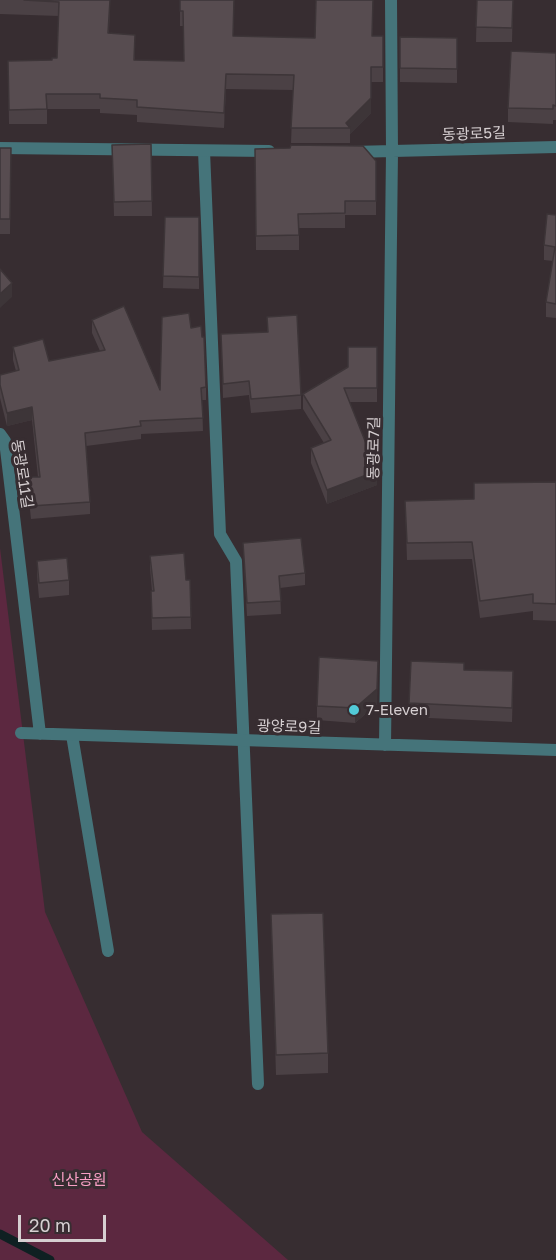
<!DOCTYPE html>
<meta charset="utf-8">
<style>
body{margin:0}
#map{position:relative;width:556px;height:1260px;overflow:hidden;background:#372d31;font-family:"Golos Text",sans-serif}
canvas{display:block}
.scale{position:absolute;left:18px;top:1215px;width:88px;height:27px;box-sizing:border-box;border:3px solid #d6cfd1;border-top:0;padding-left:8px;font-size:18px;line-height:21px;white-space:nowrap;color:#d6cfd1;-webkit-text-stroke:4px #372d31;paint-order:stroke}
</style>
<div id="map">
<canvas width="556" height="1260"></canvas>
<div class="scale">20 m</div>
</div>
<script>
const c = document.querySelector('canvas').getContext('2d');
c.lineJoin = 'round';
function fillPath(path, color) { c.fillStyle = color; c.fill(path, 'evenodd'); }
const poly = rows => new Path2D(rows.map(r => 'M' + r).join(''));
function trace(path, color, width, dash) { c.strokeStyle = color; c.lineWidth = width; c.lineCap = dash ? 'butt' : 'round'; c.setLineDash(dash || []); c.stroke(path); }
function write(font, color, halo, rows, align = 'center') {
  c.font = font + ' "Golos Text","Noto Sans KR",sans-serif'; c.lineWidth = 6; c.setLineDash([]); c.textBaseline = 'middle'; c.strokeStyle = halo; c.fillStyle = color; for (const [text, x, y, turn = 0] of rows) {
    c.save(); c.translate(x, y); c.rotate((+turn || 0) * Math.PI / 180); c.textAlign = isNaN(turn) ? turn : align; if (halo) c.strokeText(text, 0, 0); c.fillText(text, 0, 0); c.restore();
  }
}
fillPath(poly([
 [0,548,45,912,142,1132,288,1260,0,1260]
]), '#5c2840');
trace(poly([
 [0,1234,50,1260]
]), '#0f2022', 9);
trace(poly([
 [204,151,220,534,236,561,258,1084],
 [72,735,108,951]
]), '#45747a', 12);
trace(poly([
 [0,148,269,151],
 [352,152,556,147],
 [0,434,5,441,40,734],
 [21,733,556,750],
 [385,745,392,152,391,0]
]), '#45747a', 12);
fillPath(poly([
 [0,0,110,0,109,33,135,50,135,60,184,61,183,26,180,26,180,0,233,36,315,38,383,36,383,82,371,82,371,113,350,134,350,143,291,143,293,90,226,89,224,128,137,122,137,115,100,113,100,109,47,109,47,124,9,124,8,61,52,60,57,58,59,16,0,14],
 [477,0,513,0,512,42,476,42],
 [400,37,457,38,457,83,400,82],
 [556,53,556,120,553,120,553,124,508,122,508,108],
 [151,144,152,216,114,216,112,145],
 [0,148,11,148,10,234,0,234],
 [255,149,376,161,376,215,345,215,345,228,299,228,299,250,256,250],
 [556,215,556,318,546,317,546,302,553,261,544,260,544,245],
 [165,217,199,217,199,289,163,288],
 [267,317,301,395,301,409,251,413,249,395,223,398,221,334,267,332],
 [92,320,160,390,191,328,206,387,206,400,202,400,203,431,141,434,141,439,86,446,90,502,90,514,31,519,28,490,28,477,38,477,32,420,7,426,0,398,0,375,16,371,13,360,13,347,49,361,100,351,92,333],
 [377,347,377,402,350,402,377,485,327,504,311,463,311,448,324,443,303,409,303,394,348,367],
 [556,482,556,621,533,620,533,611,480,618,472,559,407,560,405,501,474,499],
 [243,543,305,573,305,585,280,588,281,614,247,616],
 [150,556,186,580,190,580,191,629,152,630,151,591,152,591,150,568],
 [37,561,69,580,69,595,39,598,37,575],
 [464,670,513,685,512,722,409,717,409,703],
 [377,704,355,723,317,720,317,706],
 [271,914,328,1053,328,1073,276,1075]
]), '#4b4145');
fillPath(poly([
 [371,67,371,113,350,134,350,128,346,123],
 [226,74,226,89,224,128,224,113],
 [12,283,12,297,0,308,0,294],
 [32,407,32,420,7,426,7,413],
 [377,471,377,485,327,504,327,490],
 [378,675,377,704,355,723,355,708]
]), '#3d3538');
const building = poly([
 [24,0,110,0,108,33,135,35,134,60,184,61,183,11,180,11,180,0,234,0,233,36,315,38,316,0,373,0,372,36,383,36,383,67,371,67,371,98,346,123,350,128,291,128,294,75,226,74,224,113,137,107,137,100,100,98,100,94,46,94,47,109,9,110,8,61,52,60,52,58,57,58,59,2,24,0],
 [477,0,513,0,512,28,476,27,477,0],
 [400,37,457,38,457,69,400,68,400,37],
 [511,51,556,53,556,106,553,105,553,109,508,108,511,51],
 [151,144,152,201,114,202,112,145,151,144],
 [291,145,363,146,376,161,376,201,345,201,345,213,298,214,299,235,256,236,255,149,290,148,291,145],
 [0,148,11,148,10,219,0,219,0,148],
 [547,214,556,215,556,304,546,302,555,247,544,245,547,214],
 [165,217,199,217,199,277,163,276,165,217],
 [0,269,12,283,0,294,0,269],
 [124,306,160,390,162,317,189,313,191,328,201,326,202,337,204,337,206,387,201,388,203,418,140,421,141,426,85,433,90,502,31,506,28,477,40,477,32,407,7,413,0,385,0,375,19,370,13,347,43,339,49,361,105,350,92,320,124,306],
 [297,315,301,395,251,399,249,381,223,384,221,334,268,332,267,317,297,315],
 [348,347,377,347,377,388,344,388,377,471,327,490,311,448,331,440,303,394,348,367,348,347],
 [556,482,556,604,533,603,533,594,480,601,472,542,407,543,405,501,474,499,474,483,556,482],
 [301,538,305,573,279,576,281,601,247,603,243,543,301,538],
 [184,553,186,580,190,580,191,617,152,618,151,591,154,591,150,556,184,553],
 [67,558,69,580,39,583,37,561,67,558],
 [319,657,378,661,377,689,355,708,317,706,319,657],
 [411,661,464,663,464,670,513,671,512,708,409,703,411,661],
 [323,913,328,1053,276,1055,271,914,323,913]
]);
fillPath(building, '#574c50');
trace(building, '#3d3538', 1.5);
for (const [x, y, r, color] of [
 [354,710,6,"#52cbd8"]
]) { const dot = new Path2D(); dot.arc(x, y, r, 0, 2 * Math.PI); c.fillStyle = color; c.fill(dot); trace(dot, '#372d31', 2); }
write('15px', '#d6cfd1', '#372d31', [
 ["동광로5길",474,134,-2],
 ["동광로7길",374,448,-89],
 ["동광로11길",22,474,81],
 ["광양로9길",289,727,2]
]);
write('15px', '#d6cfd1', '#372d31', [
 ["7-Eleven",366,710]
], 'left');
write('15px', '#f99fc5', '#372d31', [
 ["신산공원",79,1180]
]);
</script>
